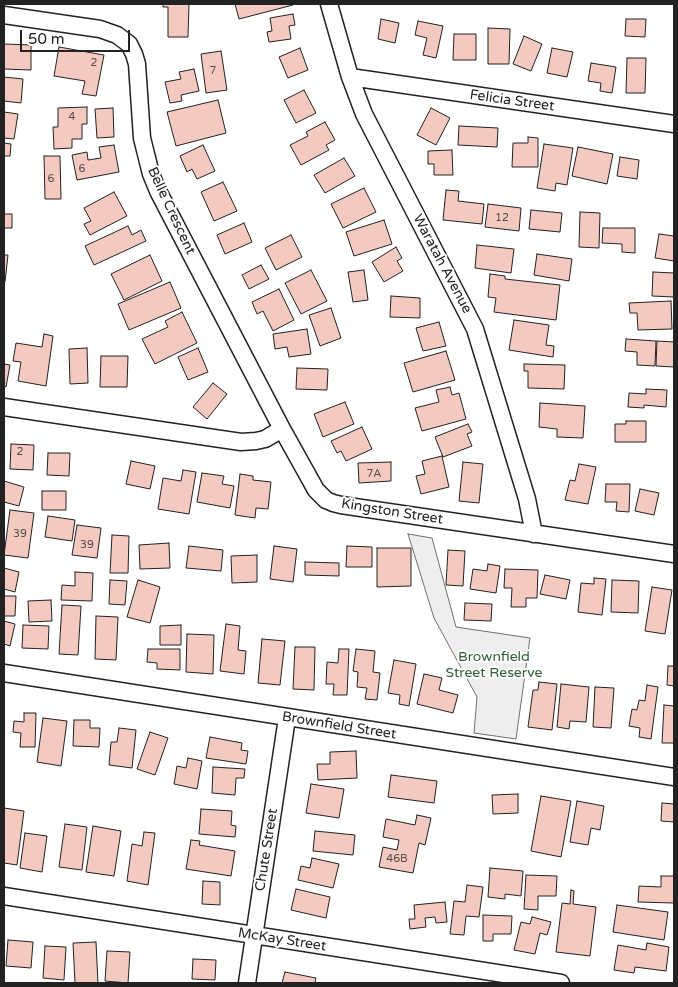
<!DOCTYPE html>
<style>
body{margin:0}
#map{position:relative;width:678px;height:987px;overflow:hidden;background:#fff;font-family:"Varela Round",sans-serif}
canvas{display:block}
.frame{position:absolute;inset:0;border:5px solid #222;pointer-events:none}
.scale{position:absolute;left:20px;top:30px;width:110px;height:22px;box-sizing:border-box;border:2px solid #222;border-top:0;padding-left:6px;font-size:15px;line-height:18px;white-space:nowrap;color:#222;-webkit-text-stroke:4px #fff;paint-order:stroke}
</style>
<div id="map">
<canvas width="678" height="987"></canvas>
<div class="frame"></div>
<div class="scale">50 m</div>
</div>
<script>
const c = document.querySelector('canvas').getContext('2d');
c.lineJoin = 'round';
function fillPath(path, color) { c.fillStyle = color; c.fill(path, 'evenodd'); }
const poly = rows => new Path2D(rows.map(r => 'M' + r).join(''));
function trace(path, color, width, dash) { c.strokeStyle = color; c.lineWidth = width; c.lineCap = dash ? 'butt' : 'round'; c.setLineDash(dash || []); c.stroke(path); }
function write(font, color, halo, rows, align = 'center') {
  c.font = font + ' "Varela Round",sans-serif'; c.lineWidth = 4; c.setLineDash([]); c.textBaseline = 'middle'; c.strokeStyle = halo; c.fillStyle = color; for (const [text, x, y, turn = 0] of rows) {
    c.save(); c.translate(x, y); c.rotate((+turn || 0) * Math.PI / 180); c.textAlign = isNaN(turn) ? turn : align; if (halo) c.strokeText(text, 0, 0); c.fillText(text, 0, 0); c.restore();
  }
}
const green = poly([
 [408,534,432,538,456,627,530,638,516,739,474,733,477,697,434,618,408,534]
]);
fillPath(green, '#eee');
trace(green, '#6f6f6f', 1);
const building = poly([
 [163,4,189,4,188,37,168,37,168,7,163,7,163,4],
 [235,4,292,4,293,5,239,19,235,4],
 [293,14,295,25,289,26,291,39,269,42,267,32,272,31,270,18,293,14],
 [381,19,399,23,395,43,378,39,381,19],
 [626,19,646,19,645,37,625,36,626,19],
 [418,21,443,26,436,58,423,55,427,38,415,35,418,21],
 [488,28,510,29,509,64,488,64,488,28],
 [454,34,476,34,476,60,453,60,454,34],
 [524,36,542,44,531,71,513,64,524,36],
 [4,44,31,45,31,70,4,69,4,44],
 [59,47,104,55,96,96,82,94,85,81,54,76,59,47],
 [300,48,308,70,288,78,279,57,300,48],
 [552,48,573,52,567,77,547,73,552,48],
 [221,51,227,90,206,93,201,54,221,51],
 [627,58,646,58,645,93,626,93,627,58],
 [591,63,616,67,612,93,600,91,601,83,588,81,591,63],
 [194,69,199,91,181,95,182,101,170,103,165,82,181,79,179,72,194,69],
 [4,77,23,79,21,103,4,101,4,77],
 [304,90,316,113,296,123,284,100,304,90],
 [218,100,226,133,176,146,167,112,218,100],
 [87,107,87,124,82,124,82,139,72,139,72,148,54,149,53,127,58,127,58,108,87,107],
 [113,108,114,137,97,138,95,109,113,108],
 [431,108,450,118,436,145,417,135,431,108],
 [4,112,18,114,14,139,4,138,4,112],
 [325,122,335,140,326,145,329,150,301,165,290,145,308,136,306,132,325,122],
 [459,126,498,128,497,147,458,145,459,126],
 [528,137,538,138,538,167,512,167,513,143,528,143,528,137],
 [4,143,11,144,10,156,4,156,4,143],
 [544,144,573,148,567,185,556,183,555,191,537,188,544,144],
 [114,145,119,172,77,180,72,155,87,152,88,160,101,158,99,147,114,145],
 [203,145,215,171,197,179,192,169,187,172,180,156,203,145],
 [578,147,613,154,607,184,572,176,578,147],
 [452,150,453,175,434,175,434,164,428,164,428,151,452,150],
 [44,156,60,156,61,199,45,199,44,156],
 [620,157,639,160,637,179,617,176,620,157],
 [344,158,355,176,325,193,314,175,344,158],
 [223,182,237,211,214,221,201,192,223,182],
 [364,188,376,212,343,228,331,204,364,188],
 [446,190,459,191,458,201,484,204,482,224,443,220,446,190],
 [114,192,127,216,90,235,84,224,91,221,84,208,114,192],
 [488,204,521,208,519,231,485,227,488,204],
 [531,210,562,213,560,232,529,229,531,210],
 [580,212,600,213,599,248,579,247,580,212],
 [4,214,12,214,12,228,4,228,4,214],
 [384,220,392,244,354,256,346,232,384,220],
 [244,223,252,242,225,254,217,235,244,223],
 [128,226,132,235,141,230,146,241,94,265,85,246,128,226],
 [603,228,635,228,635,253,622,252,622,244,602,243,603,228],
 [659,234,674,236,674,261,655,258,659,234],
 [291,235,302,257,276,270,265,248,291,235],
 [477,245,514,249,511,273,475,268,477,245],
 [396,247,402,258,397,261,403,271,384,282,372,262,396,247],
 [537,254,572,259,569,281,534,275,537,254],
 [4,255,8,255,5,282,4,281,4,255],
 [150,255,162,281,124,300,111,274,150,255],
 [261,265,269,279,249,289,242,275,261,265],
 [311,270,327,301,301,314,285,283,311,270],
 [364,270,368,300,353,302,348,272,364,270],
 [653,272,674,273,674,297,652,296,653,272],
 [490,274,505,276,505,279,560,285,556,320,494,312,496,298,488,297,490,274],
 [170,282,181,308,129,330,118,304,170,282],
 [279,289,294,320,273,331,263,311,257,314,252,302,279,289],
 [391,296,420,298,420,318,390,317,391,296],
 [671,301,672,329,638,330,637,313,630,313,629,303,671,301],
 [331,308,341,338,320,346,309,315,331,308],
 [182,312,197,343,155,364,142,339,168,327,165,321,182,312],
 [514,320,549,325,546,345,554,346,553,357,509,350,514,320],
 [439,322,446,346,423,351,416,328,439,322],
 [307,329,311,354,289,357,287,347,275,349,273,334,307,329],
 [44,334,53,336,46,386,18,381,21,362,13,361,16,343,42,347,44,334],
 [626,339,656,341,655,366,637,365,637,352,625,351,626,339],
 [657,341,674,342,674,367,656,366,657,341],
 [87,348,88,383,70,384,69,349,87,348],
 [198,348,208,372,188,380,178,357,198,348],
 [446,351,455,380,413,392,404,363,446,351],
 [101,356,128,356,127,387,100,387,101,356],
 [4,364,10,365,6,387,4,386,4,364],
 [524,364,565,365,564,389,528,388,528,371,524,371,524,364],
 [297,368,328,369,327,390,296,389,297,368],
 [213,383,227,394,207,419,193,407,213,383],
 [450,387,452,395,459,393,466,419,422,431,415,408,439,402,436,390,450,387],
 [646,389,667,390,666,407,644,405,644,408,628,407,629,393,646,394,646,389],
 [345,402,354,424,323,437,314,414,345,402],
 [540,403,585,406,583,438,557,437,557,429,539,427,540,403],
 [626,421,646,421,646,442,615,442,615,424,626,424,626,421],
 [468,424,472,432,467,434,472,446,443,457,435,437,468,424],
 [362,427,372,449,346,461,341,451,337,453,331,441,362,427],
 [11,444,34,445,33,470,10,469,11,444],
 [48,453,70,453,69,476,47,475,48,453],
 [442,456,449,487,421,494,416,476,425,474,422,461,442,456],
 [131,461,155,466,150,489,126,484,131,461],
 [391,462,391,481,359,483,358,463,391,462],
 [463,462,483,464,479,503,459,501,463,462],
 [579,464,596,467,588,504,565,500,570,480,575,481,579,464],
 [183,470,196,472,189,514,158,509,163,478,181,481,183,470],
 [202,473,224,476,222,484,234,486,230,508,197,502,202,473],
 [240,474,253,476,253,480,271,482,268,509,256,508,255,518,235,515,240,474],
 [4,481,24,487,19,506,4,502,4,481],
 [606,484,630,484,629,512,616,511,617,502,605,502,606,484],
 [640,489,659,493,654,515,635,511,640,489],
 [42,491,66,491,66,510,42,510,42,491],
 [10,510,34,513,28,558,4,555,10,510],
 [48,516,75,520,72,541,45,537,48,516],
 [77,525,101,528,97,558,72,555,77,525],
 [112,535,129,536,128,573,110,573,112,535],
 [169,543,170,568,140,569,139,545,169,543],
 [189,546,223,550,221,571,186,568,189,546],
 [274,546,297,549,293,582,270,579,274,546],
 [347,546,372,547,372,567,346,567,347,546],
 [377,548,411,548,411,586,377,587,377,548],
 [448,550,465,551,463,586,446,585,448,550],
 [257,555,257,582,232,583,231,556,257,555],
 [305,562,339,563,339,576,305,575,305,562],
 [488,564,500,566,496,593,470,589,473,569,487,571,488,564],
 [4,568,19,572,15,592,4,589,4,568],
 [505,569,538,570,537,598,526,598,526,607,511,607,512,588,504,588,505,569],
 [75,572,93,573,92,601,61,600,62,585,75,586,75,572],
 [545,575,570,580,566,599,540,594,545,575],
 [594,578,606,579,602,615,578,612,581,583,594,584,594,578],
 [110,580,127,581,125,605,109,604,110,580],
 [138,580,160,587,150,623,127,617,138,580],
 [612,580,639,581,638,613,611,612,612,580],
 [652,587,672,590,665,634,645,631,652,587],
 [4,596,16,596,15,616,4,616,4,596],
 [51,600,52,621,29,622,28,601,51,600],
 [465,603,492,604,491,621,464,620,465,603],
 [62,605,81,606,78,655,59,654,62,605],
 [96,616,118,617,116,660,95,659,96,616],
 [4,621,15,624,10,646,4,644,4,621],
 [226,624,240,626,238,650,246,651,244,674,220,671,226,624],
 [23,625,49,626,48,649,22,648,23,625],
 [181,625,181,645,160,645,160,626,181,625],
 [187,634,214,635,213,674,186,672,187,634],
 [262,639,285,641,280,685,258,683,262,639],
 [295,647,315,647,314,690,293,689,295,647],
 [148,649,180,649,180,670,157,669,157,663,147,662,148,649],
 [339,649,349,649,347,695,333,695,334,684,326,684,327,662,338,663,339,649],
 [356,649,375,651,373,672,380,673,377,700,365,699,367,688,357,687,358,672,353,671,356,649],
 [394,660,416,664,409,706,399,704,400,695,388,693,394,660],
 [668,666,674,666,674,686,667,685,668,666],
 [424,674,442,678,439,690,458,695,453,713,417,704,424,674],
 [539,682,557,684,552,730,528,727,533,690,538,690,539,682],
 [561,684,589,687,586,722,570,721,569,729,557,727,561,684],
 [647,685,658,687,651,739,639,737,640,728,629,726,632,709,637,710,639,700,645,701,647,685],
 [595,687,614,688,611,728,593,727,595,687],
 [664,705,674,706,674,743,662,743,664,705],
 [24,713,36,713,35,747,20,747,21,733,13,732,14,721,24,722,24,713],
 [43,718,67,721,61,766,37,762,43,718],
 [74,720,90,720,90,728,100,728,99,747,73,746,74,720],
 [119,728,136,730,132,768,109,765,111,742,117,742,119,728],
 [150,732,168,738,155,775,137,769,150,732],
 [210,737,242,743,241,750,248,751,246,764,206,758,210,737],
 [356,751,357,778,318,780,317,764,330,764,330,752,356,751],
 [188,758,202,761,197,789,174,784,177,766,186,768,188,758],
 [213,767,245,769,244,778,236,778,235,795,212,793,213,767],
 [391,775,437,781,434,803,388,797,391,775],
 [311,784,344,789,339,818,306,813,311,784],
 [518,794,518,813,493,814,492,795,518,794],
 [541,796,571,801,561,857,531,851,541,796],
 [577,801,604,806,600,830,591,828,588,845,570,842,577,801],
 [662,803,674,804,674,822,661,821,662,803],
 [4,808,24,811,17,865,4,863,4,808],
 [201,809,232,811,231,825,236,826,235,837,199,834,201,809],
 [417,815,431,818,425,845,419,843,413,873,379,867,383,847,397,850,399,840,383,837,386,819,415,825,417,815],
 [65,824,87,827,82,870,59,867,65,824],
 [93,826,121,831,114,876,86,872,93,826],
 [315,831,355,835,353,855,313,851,315,831],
 [144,832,155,833,148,885,127,881,132,844,142,846,144,832],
 [25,833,47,836,42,872,20,868,25,833],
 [191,840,200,841,199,845,235,851,231,876,186,869,191,840],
 [312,858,339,864,333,888,298,880,301,866,310,868,312,858],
 [490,868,523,871,521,896,505,894,505,899,488,897,490,868],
 [526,875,557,876,556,896,538,896,538,910,524,909,526,875],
 [661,876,674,876,674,903,638,902,639,886,661,887,661,876],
 [203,881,220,882,220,905,202,904,203,881],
 [467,885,483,887,479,917,466,916,464,935,450,934,454,901,465,902,467,885],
 [296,889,330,897,326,918,291,910,296,889],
 [571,890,574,891,573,904,596,907,590,956,556,952,562,903,570,904,571,890],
 [445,902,447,922,436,923,435,917,425,918,426,927,410,929,409,919,415,919,414,905,445,902],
 [617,905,668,912,664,940,613,932,617,905],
 [483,915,512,916,511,934,493,934,493,941,483,941,483,915],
 [532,917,551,922,547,935,540,933,535,954,514,950,521,922,530,924,532,917],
 [8,940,33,942,31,968,6,966,8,940],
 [96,942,98,983,75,983,73,943,96,942],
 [647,943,669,947,666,971,635,967,634,973,614,970,618,945,646,950,647,943],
 [45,946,66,947,64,980,43,978,45,946],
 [107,951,130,952,128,983,105,981,107,951],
 [193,959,216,960,215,980,192,979,193,959],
 [285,972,316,978,315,983,282,983,285,972]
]);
fillPath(building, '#f3c9c0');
trace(building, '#222', 1);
const minor = poly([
 [329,4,350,77,364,114,475,329,527,499,534,534],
 [4,15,100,29,117,35,129,44,134,54,137,64,142,138,151,174,158,191,282,429],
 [350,77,674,124],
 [4,407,241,442,256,441,265,439,282,429,316,490,326,500,333,503,341,505,674,554],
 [4,673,674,777],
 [4,896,561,983],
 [247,983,287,718]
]);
trace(minor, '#222', 19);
trace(minor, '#fff', 16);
write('11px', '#564c4a', null, [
 ["2",94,63],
 ["7",213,71],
 ["4",72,117],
 ["6",82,169],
 ["6",51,179],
 ["12",502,218],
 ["2",20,452],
 ["7A",374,474],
 ["39",20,534],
 ["39",87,545],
 ["46B",397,859]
]);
write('14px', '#222', '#fff', [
 ["Felicia Street",512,101,8],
 ["Belle Crescent",171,211,65],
 ["Waratah Avenue",442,264,62],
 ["Kingston Street",392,512,9],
 ["Brownfield Street",339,726,9],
 ["Chute Street",267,850,-81],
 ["McKay Street",282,940,9]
]);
write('14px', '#2f5e38', '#fff', [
 ["Brownfield",494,657],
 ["Street Reserve",494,673]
]);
</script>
